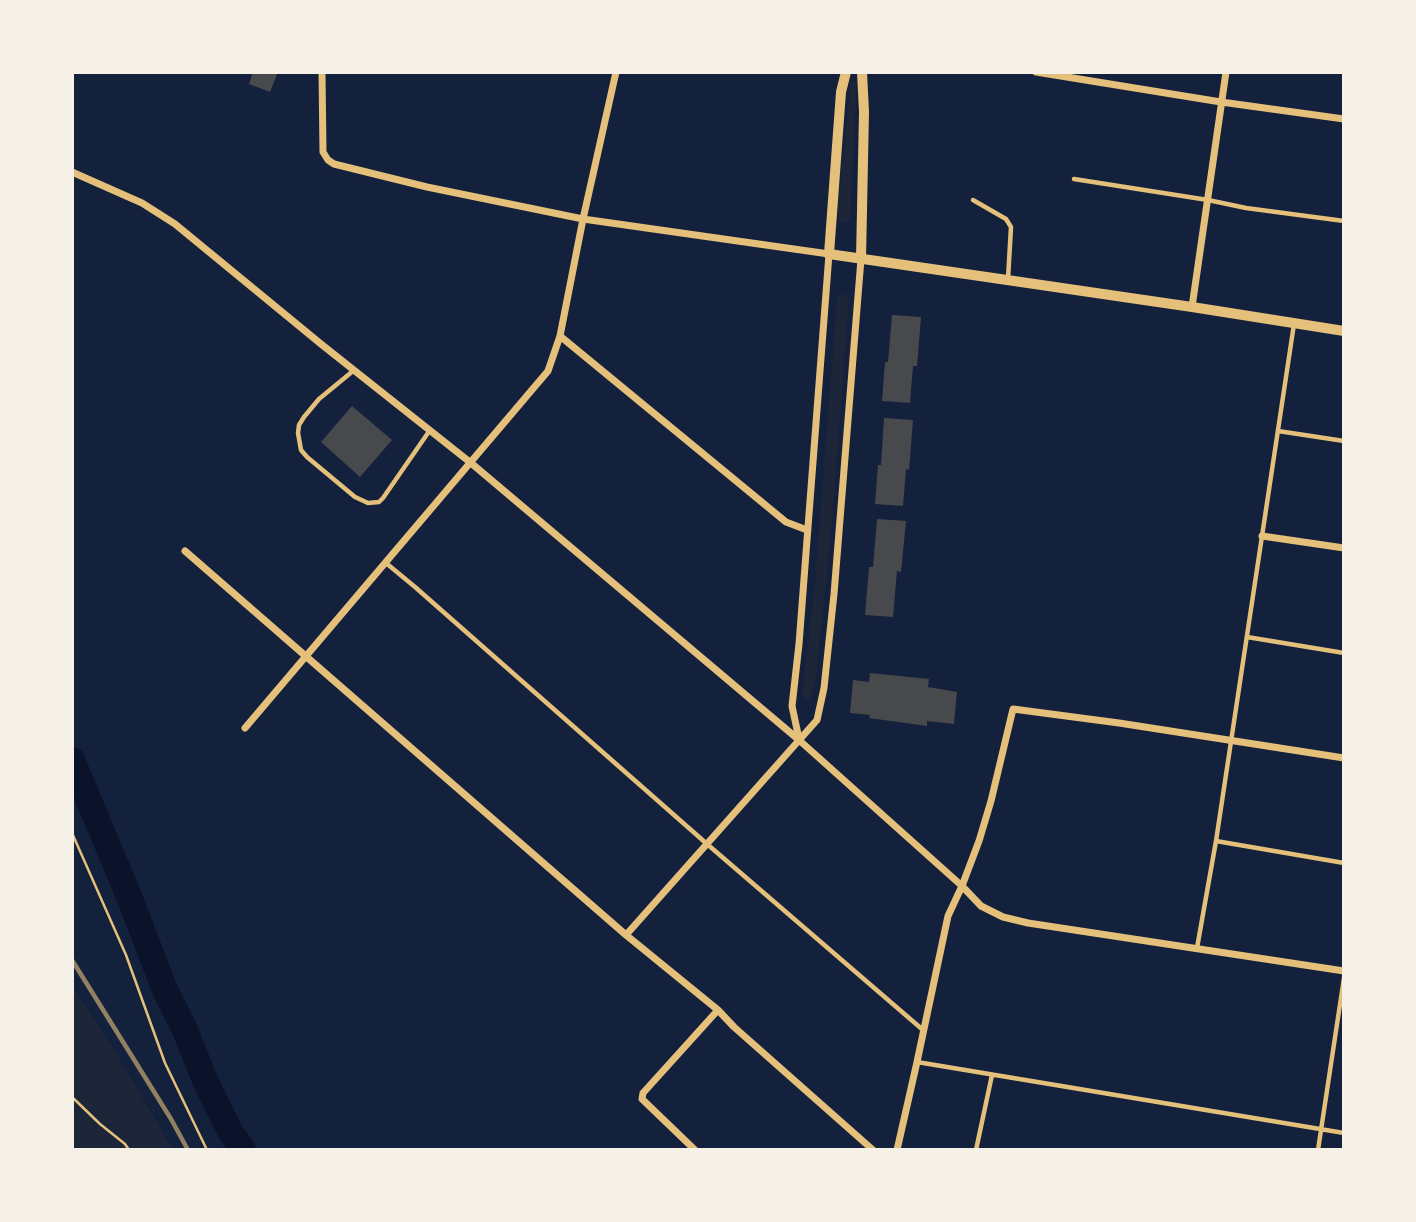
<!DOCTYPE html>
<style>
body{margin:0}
#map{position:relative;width:1416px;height:1222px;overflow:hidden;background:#14213d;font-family:Jost,sans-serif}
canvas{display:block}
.frame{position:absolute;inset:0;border:74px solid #f6f1e7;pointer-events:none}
</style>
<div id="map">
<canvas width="1416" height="1222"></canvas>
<div class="frame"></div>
</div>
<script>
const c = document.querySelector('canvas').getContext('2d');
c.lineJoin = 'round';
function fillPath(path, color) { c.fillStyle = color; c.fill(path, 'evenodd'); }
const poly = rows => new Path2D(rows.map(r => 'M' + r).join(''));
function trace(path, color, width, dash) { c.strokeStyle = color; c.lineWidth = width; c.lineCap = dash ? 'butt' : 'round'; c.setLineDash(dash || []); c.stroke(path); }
fillPath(poly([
 [851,79,857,84,850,219,845,223,839,223,837,215],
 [840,294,845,295,849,299,832,522,815,687,810,699,805,699,802,695,803,686,815,583,837,299],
 [72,984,127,1071,173,1150,72,1150]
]), '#1d2539');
trace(poly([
 [72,760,128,894,165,990,185,1030,204,1078,230,1131,243,1150]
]), '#0b132b', 26);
fillPath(poly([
 [253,72,278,72,270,92,249,84],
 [892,315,921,317,917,366,913,366,910,403,882,401,885,362,888,362],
 [352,406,392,440,360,477,321,442],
 [884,418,913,420,909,470,906,469,903,506,875,504,878,465,881,465],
 [877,519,906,521,901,572,897,571,893,617,865,615,869,567,873,567],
 [870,673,929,679,928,687,957,692,954,724,927,721,927,726,869,718,870,715,850,713,853,680,869,682]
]), '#48494c');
trace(poly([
 [72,833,126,955,165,1063,207,1150],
 [72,1097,100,1124,125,1144,129,1150]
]), '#e5c07b', 2.5);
trace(poly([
 [1074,179,1208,200,1246,208,1344,221],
 [973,200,1006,219,1011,227,1008,279],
 [353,371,319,399,304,417,299,425,298,433,301,450,307,457,355,497,368,503,379,502,383,498,430,430],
 [1278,431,1344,441],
 [386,563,415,587,707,844,923,1030],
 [1247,637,1344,653],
 [1216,841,1344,863],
 [1197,948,1216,841,1294,324],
 [917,1062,1344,1133],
 [976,1150,992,1075],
 [1318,1150,1344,978]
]), '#e5c07b', 4.5);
trace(poly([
 [322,72,323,152,328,160,334,164,427,187,583,219,829,254,799,644,792,706,799,739],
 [1036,72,1221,102,1344,119],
 [72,172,142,203,175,224,321,344,471,463,799,740,962,886,981,906,1003,917,1028,923,1344,971],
 [1192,307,1226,72],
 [560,336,786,522,807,530],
 [1262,536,1344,548],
 [185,551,626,935,718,1010,734,1027,873,1150],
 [245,728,548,371,560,336,583,219,616,72],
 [626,935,817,720,824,688,834,594,861,259],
 [695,1150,642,1099,643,1093,718,1010],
 [897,1150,917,1062,948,916,962,886,979,841,991,801,1013,709,1119,723,1344,758]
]), '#e5c07b', 7);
trace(poly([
 [846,72,841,92,829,254,1192,307,1344,331],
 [861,259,864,112,862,72]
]), '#e5c07b', 10);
trace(poly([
 [72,960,171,1119,188,1150]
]), '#918062', 4.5);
</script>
